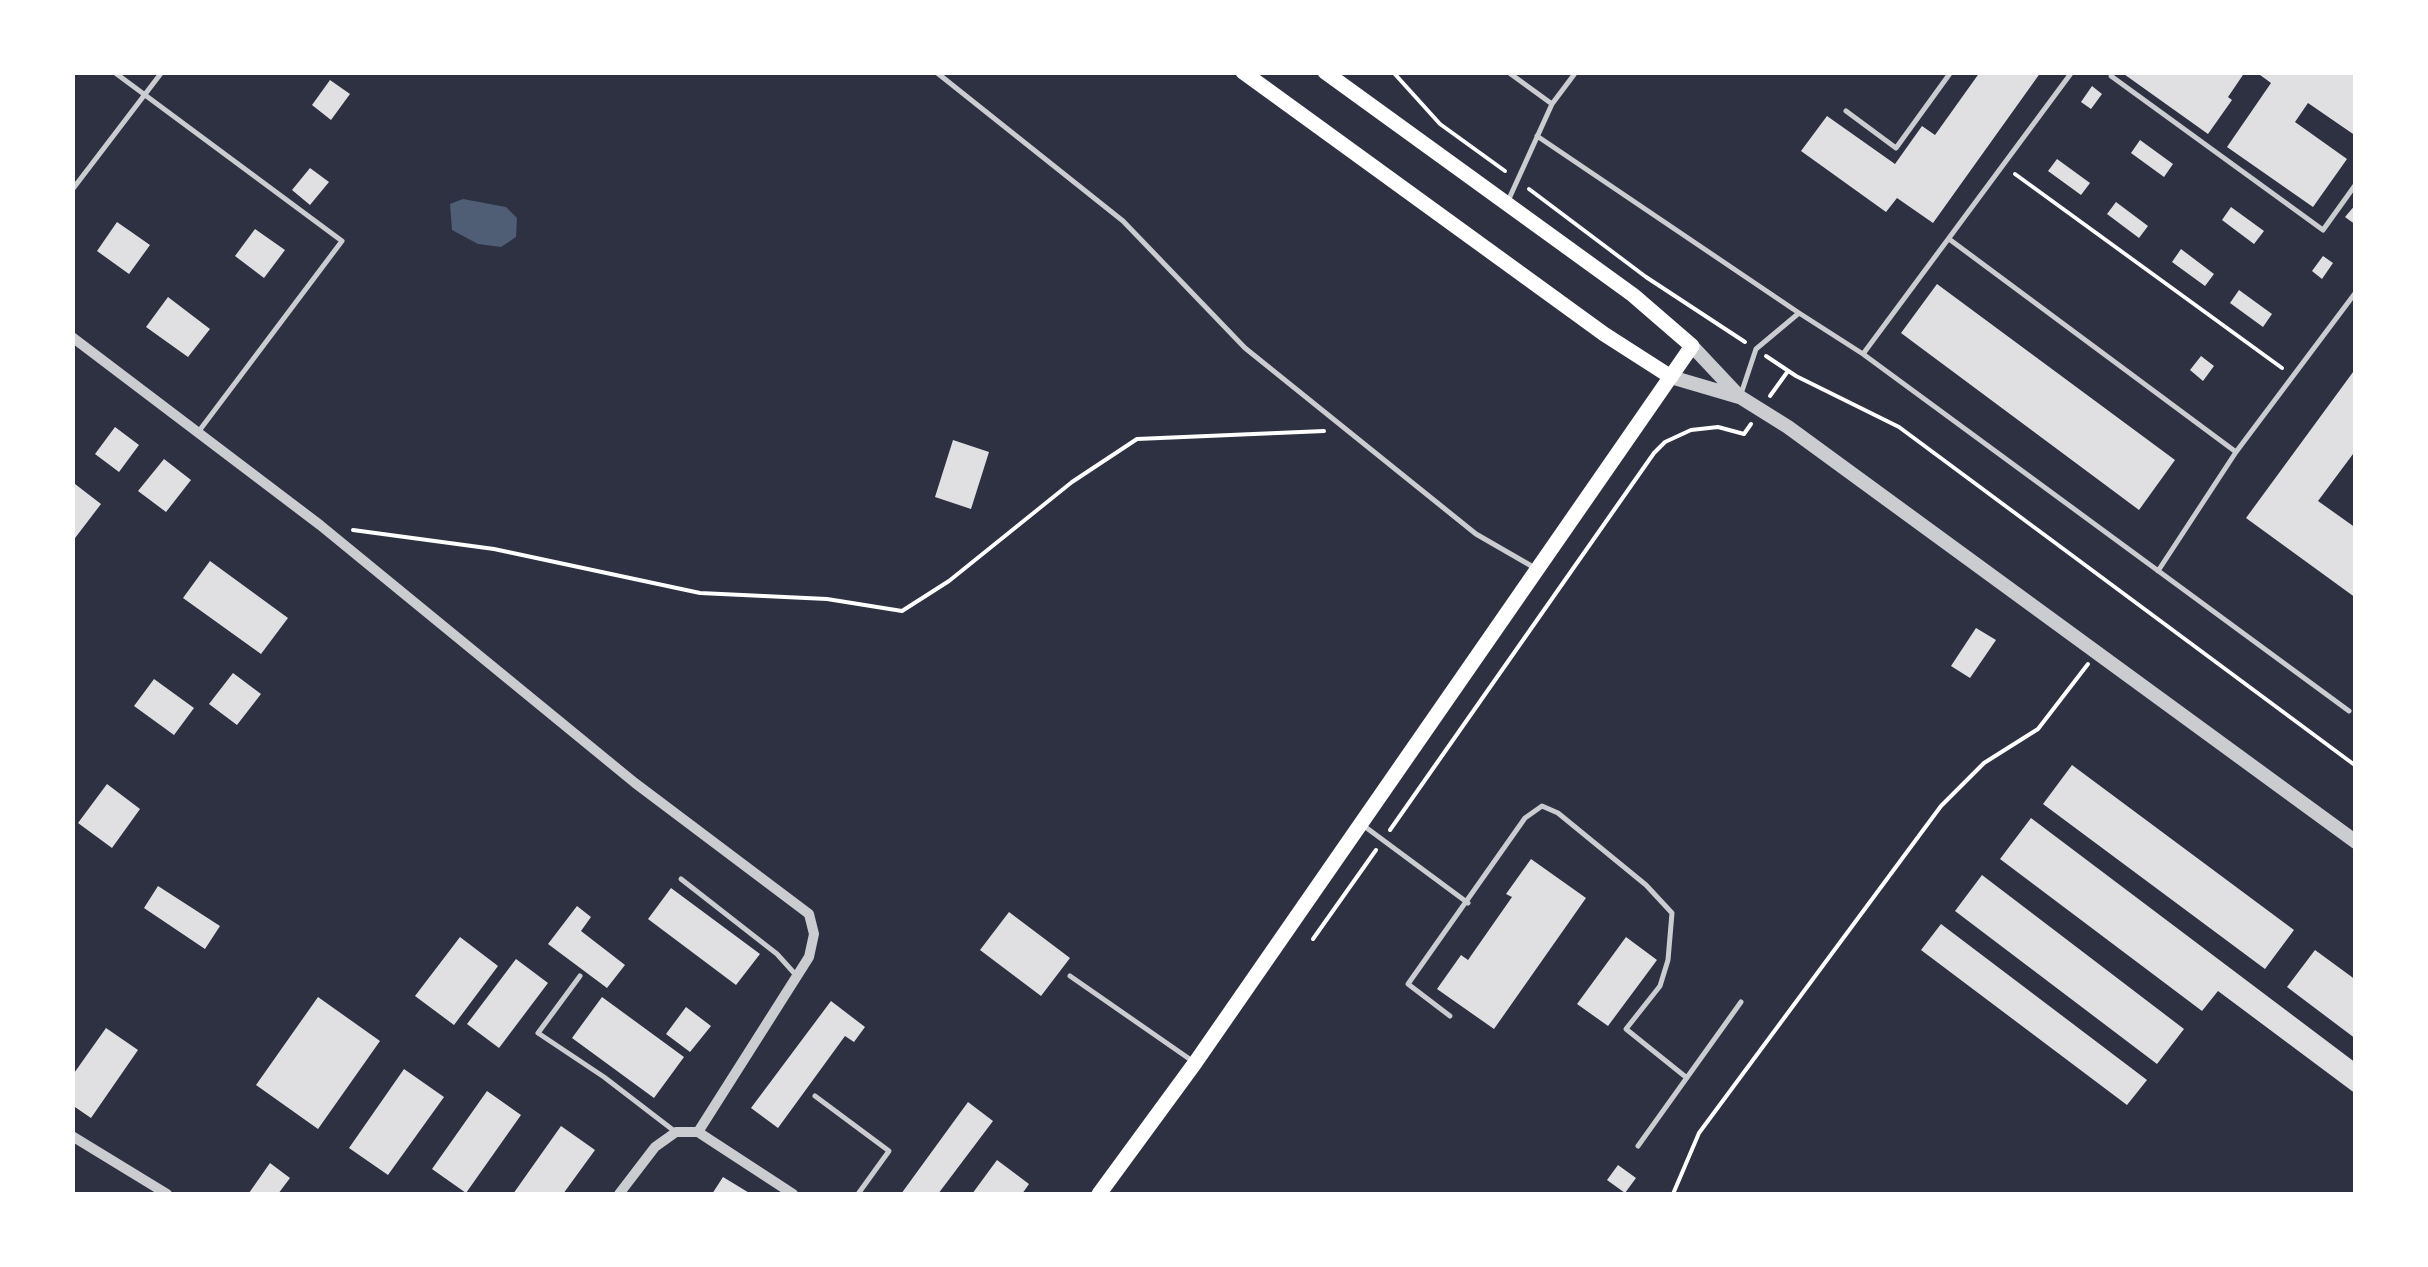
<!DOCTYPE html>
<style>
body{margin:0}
#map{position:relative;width:2428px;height:1267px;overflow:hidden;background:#2d3142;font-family:Inter,sans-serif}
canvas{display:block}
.frame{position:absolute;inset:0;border:75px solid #fff;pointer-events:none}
</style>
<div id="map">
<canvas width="2428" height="1267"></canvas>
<div class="frame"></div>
</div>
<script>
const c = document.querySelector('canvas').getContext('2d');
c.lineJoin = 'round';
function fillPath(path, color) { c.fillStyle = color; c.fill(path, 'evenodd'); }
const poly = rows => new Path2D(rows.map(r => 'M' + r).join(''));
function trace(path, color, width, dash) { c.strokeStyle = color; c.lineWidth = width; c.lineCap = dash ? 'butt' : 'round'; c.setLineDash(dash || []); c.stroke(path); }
fillPath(poly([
 [463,199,506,207,517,218,516,237,501,247,478,244,452,230,450,204]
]), '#4f5d75');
fillPath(poly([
 [1980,72,2041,72,1933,223,1897,198,1886,212,1801,151,1827,116,1895,164,1922,126,1935,135],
 [2121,72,2245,72,2228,97,2232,100,2208,134],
 [2256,72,2356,72,2356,136,2308,103,2295,122,2347,159,2313,207,2227,147,2271,83],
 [330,80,350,94,331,120,312,105],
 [2092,86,2102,94,2091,109,2081,102],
 [2140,140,2173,164,2164,177,2131,153],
 [2057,159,2090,183,2081,195,2048,171],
 [310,168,329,182,310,205,292,190],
 [2116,202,2148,226,2139,238,2107,214],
 [2356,204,2356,225,2345,217],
 [2231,207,2264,231,2254,244,2222,220],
 [117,222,150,245,129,274,97,251],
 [255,229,285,250,264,278,235,256],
 [2181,249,2214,274,2205,286,2172,262],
 [2323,256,2333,263,2322,279,2312,271],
 [1937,284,2175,460,2139,510,1901,333],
 [2239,290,2272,314,2263,327,2230,303],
 [168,297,210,329,188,357,146,327],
 [2201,356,2214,366,2203,381,2190,370],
 [2356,368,2356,450,2318,501,2356,528,2356,598,2246,518],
 [115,427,139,445,119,472,95,454],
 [953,440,989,452,971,509,935,497],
 [164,459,191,480,166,512,138,491],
 [75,484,101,504,72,542,72,488],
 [210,561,288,618,261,654,183,598],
 [1976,628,1996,640,1970,678,1951,666],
 [233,673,261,694,237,725,209,704],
 [154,679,194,708,174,735,134,706],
 [2072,765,2294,930,2265,969,2043,804],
 [107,784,140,809,112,848,78,823],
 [2031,818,2356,1063,2356,1094,2218,991,2202,1011,2000,859],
 [1531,859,1586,898,1494,1029,1437,989,1461,955,1468,960,1512,897,1506,894],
 [1982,875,2184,1029,2157,1064,1955,911],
 [158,886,220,926,205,949,144,908],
 [671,888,760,954,736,985,648,919],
 [577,906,591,917,581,931,625,965,607,988,548,944],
 [1009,912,1070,958,1041,996,980,950],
 [1941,924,2147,1080,2127,1105,1921,950],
 [460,937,498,966,454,1025,415,996],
 [1626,937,1657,960,1608,1026,1577,1004],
 [2315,950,2356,980,2356,1039,2287,987],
 [516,959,548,983,499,1048,467,1024],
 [318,997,380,1041,318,1129,256,1085],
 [602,997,684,1057,654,1098,572,1038],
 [831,1001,865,1027,854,1042,845,1036,778,1128,751,1108],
 [686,1007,711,1026,690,1052,666,1034],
 [106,1028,138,1050,91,1118,72,1105,72,1076],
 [404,1069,444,1097,388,1175,349,1148],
 [487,1091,521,1115,466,1193,432,1169],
 [968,1102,993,1121,938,1194,901,1194],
 [561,1126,595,1150,563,1194,513,1194],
 [997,1160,1029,1184,1022,1194,972,1194],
 [270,1163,290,1178,278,1194,251,1194,249,1193],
 [1618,1165,1636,1178,1625,1193,1607,1180],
 [723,1177,751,1194,712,1194]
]), '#e0e0e3');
trace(poly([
 [1393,72,1440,124,1505,171],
 [2015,174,2282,368],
 [1529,189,1646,277,1745,342],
 [1766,356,1796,376,1899,427,2356,766],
 [1770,396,1788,371],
 [353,530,494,549,700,593,827,599,902,611,949,581,1072,482,1137,439,1324,431],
 [1390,830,1654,453,1665,442,1691,430,1718,427,1744,434,1751,424],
 [1313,939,1376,850],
 [1673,1194,1699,1133,1941,806,1984,763,2038,729,2088,664]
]), '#fff', 4);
trace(poly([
 [114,72,342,241,199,431],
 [936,72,1123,221,1245,348,1476,534,1535,568],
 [1508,72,1552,104,1508,201],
 [2113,72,2111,76,2323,230,2356,184],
 [1552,104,1576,72],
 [1846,111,1896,148,1951,72],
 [1537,136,1799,313],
 [72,190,162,72],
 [1949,239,2236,452],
 [1863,354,2349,711],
 [1741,394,1756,349,1799,313,1863,354,2072,72],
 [2158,571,2236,452,2356,292],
 [1364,826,1468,903],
 [681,879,777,954,795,974],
 [580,976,538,1033,604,1077,673,1130],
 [1070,976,1191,1060],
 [1450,1016,1408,984,1525,818,1542,806,1558,813,1646,885,1672,913,1668,960,1660,986,1626,1029,1687,1078],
 [815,1096,889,1151,858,1194],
 [1638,1146,1741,1002]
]), '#caccd0', 5);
trace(poly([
 [72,337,320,525,635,783,809,914,814,934,809,957,698,1132],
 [72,1136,167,1194],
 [619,1194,655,1147,676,1132,698,1132,793,1194]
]), '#caccd0', 10);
trace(poly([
 [1692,346,1740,397,1788,427,2356,842],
 [1671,377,1739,397]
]), '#caccd0', 14);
trace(poly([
 [1243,72,1604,334,1671,377],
 [1099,1194,1195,1063,1692,346,1633,295,1325,72]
]), '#fff', 15);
</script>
